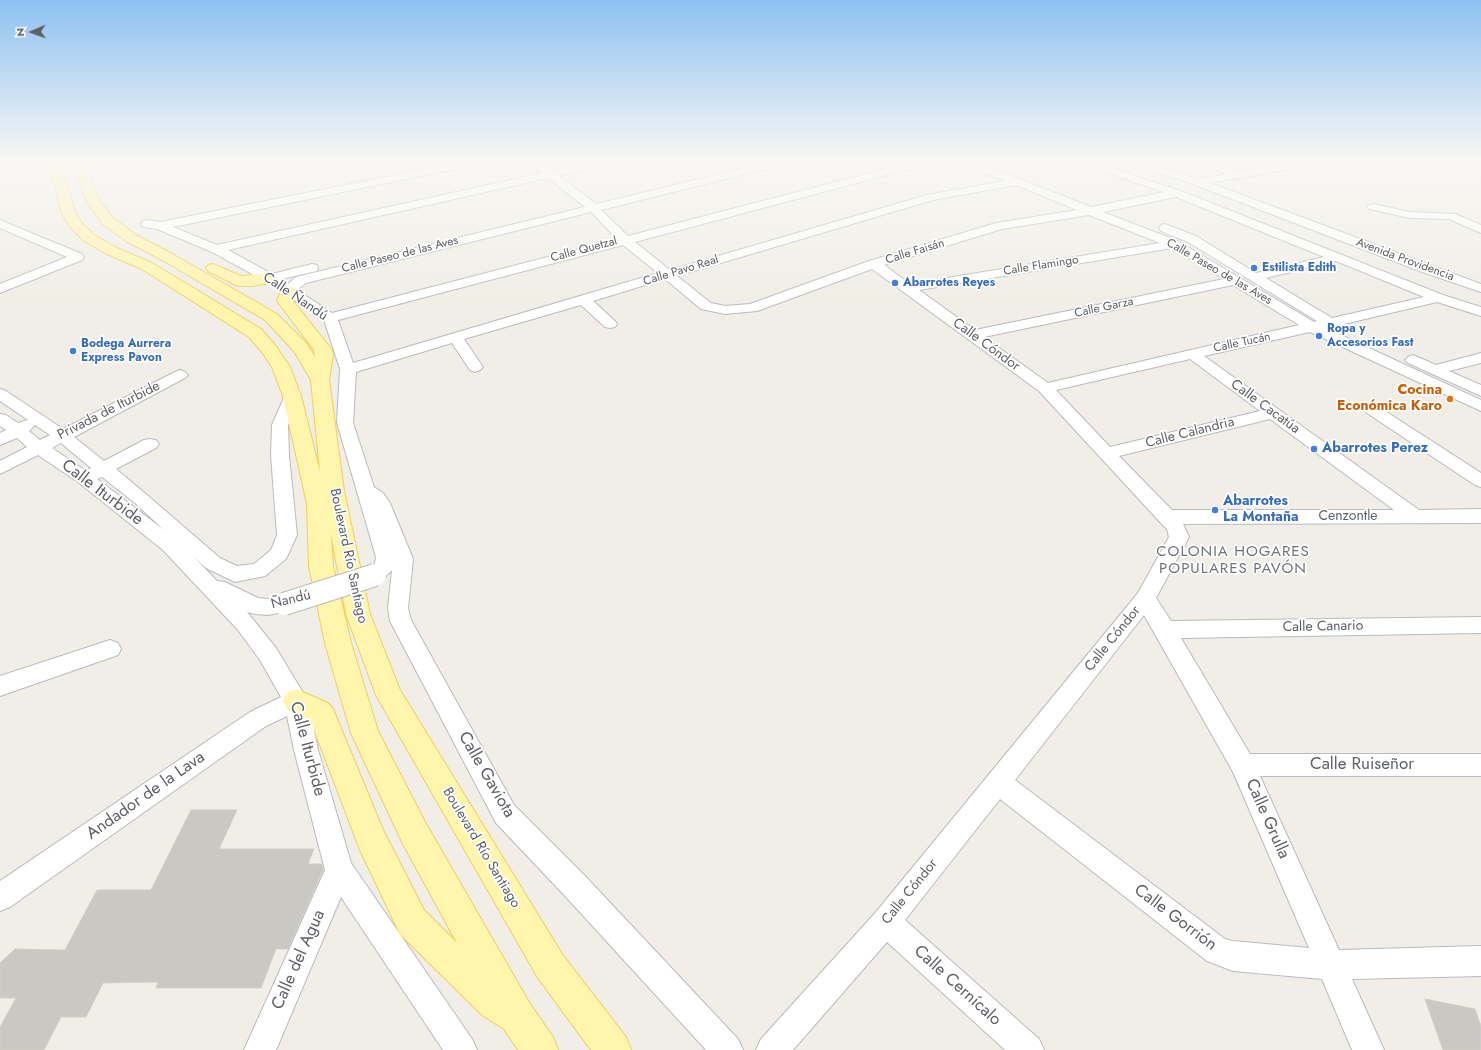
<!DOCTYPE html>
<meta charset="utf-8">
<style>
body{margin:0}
#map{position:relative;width:1481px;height:1050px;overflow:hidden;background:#f0eee6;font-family:Jost,sans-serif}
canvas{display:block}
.north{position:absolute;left:12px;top:12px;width:40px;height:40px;-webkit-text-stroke:3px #fff;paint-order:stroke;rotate:268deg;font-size:11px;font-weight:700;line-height:16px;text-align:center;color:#5d6166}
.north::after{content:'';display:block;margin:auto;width:14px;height:18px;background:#5d6166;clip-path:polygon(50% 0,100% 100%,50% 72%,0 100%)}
</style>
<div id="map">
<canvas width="1481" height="1050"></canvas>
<div class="north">N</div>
</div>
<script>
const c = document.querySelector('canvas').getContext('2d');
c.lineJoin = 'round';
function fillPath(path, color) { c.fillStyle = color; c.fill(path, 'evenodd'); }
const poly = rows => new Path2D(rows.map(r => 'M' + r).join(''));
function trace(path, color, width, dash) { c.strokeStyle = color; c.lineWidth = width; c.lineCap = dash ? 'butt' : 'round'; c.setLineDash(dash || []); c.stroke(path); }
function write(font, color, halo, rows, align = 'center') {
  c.font = font + ' Jost,sans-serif'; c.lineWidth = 3.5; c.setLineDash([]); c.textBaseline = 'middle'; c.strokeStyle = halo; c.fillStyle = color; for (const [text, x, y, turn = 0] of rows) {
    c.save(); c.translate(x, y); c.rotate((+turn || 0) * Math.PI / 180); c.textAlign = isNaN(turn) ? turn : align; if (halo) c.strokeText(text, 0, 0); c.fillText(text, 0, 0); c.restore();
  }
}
const building = poly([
 [191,810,237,810,219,849,314,849,308,864,322,864,323,870,288,949,276,949,261,988,156,988,158,982,103,983,86,1017,61,1017,44,1050,0,1050,0,1027,16,998,0,998,0,963,15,949,65,950,97,890,151,890,191,810],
 [1425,999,1475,1009,1481,1026,1481,1050,1443,1050,1425,999]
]);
fillPath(building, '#cac8c3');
trace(building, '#d4d0c4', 1);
const minor = poly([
 [476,159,494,159,489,162,173,227,217,245,542,173,526,159,537,159,552,171,607,159,624,159,623,161,559,176,596,204,783,159,799,159,798,161,601,210,628,236,920,160,919,159,946,159,978,163,1091,207,1164,192,1071,161,1070,159,1084,159,1181,191,1443,295,1481,307,1481,316,1437,302,1344,324,1348,328,1346,331,1341,332,1326,328,1481,400,1481,411,1310,332,1204,356,1419,510,1481,509,1481,523,1183,524,1189,537,1156,598,1171,621,1481,617,1481,633,1181,638,1250,754,1481,754,1481,776,1260,776,1339,950,1481,946,1481,976,1352,979,1384,1050,1352,1050,1322,979,1233,971,1207,961,1000,799,905,920,1039,1039,1044,1050,1005,1050,887,942,793,1050,756,1050,761,1039,876,912,1138,593,1169,537,1167,529,1160,522,1039,391,872,269,757,311,725,314,701,309,665,279,593,301,615,321,617,324,615,327,610,328,605,327,581,305,464,339,483,367,480,370,475,372,470,370,452,343,356,372,353,423,374,487,383,493,390,503,413,559,408,608,411,620,514,805,586,877,738,1039,743,1050,706,1050,566,897,496,823,390,621,388,608,392,570,382,580,375,583,368,580,365,575,375,563,376,557,337,423,340,369,324,320,265,281,212,252,157,229,143,227,141,224,143,221,147,220,160,222,476,159],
 [932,163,972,168,1004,181,927,195,670,270,635,242,932,163],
 [548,178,585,207,296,277,288,284,281,279,317,271,318,268,317,265,312,264,272,274,228,250,548,178],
 [1016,185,1077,210,996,223,869,261,750,304,725,306,711,303,677,276,933,200,1016,185],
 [1176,197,1324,257,1256,273,1196,236,1165,224,1161,225,1159,228,1161,231,1188,242,1317,321,1314,322,1178,241,1103,212,1176,197],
 [591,212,617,239,332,313,297,290,306,283,591,212],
 [1089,215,1160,243,910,284,884,265,1002,229,1089,215],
 [623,245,658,273,353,363,338,320,623,245],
 [1172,248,1224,279,975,330,919,290,1172,248],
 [1336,261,1424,297,1332,318,1266,278,1336,261],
 [1233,285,1299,325,1048,383,984,337,1233,285],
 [1190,359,1260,411,1110,447,1056,390,1190,359],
 [1270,419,1394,510,1172,510,1119,456,1270,419],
 [1144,615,1233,772,1309,948,1233,941,1225,939,1015,780,1144,615],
 [1121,159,1135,159,1198,179,1226,174,1196,161,1195,159,1208,159,1239,172,1309,160,1313,161,1314,163,1313,165,1309,166,1210,183,1481,284,1481,292,1422,272,1193,184,1122,161,1121,159],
 [1373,204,1410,212,1455,214,1481,225,1481,233,1449,219,1410,218,1369,209,1367,207,1369,205,1373,204],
 [0,220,82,254,84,257,82,260,0,293,0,284,67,257,0,228,0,220],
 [1481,353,1481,363,1449,371,1481,385,1481,396,1408,363,1405,360,1408,357,1413,355,1436,365,1481,353],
 [180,370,185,372,188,375,185,378,74,437,104,461,144,440,150,439,156,440,159,444,156,448,116,469,147,495,220,558,237,566,254,564,271,550,277,535,271,455,272,425,286,393,292,391,298,393,300,396,288,425,289,455,297,535,286,559,265,576,235,582,206,568,194,557,217,581,225,582,258,598,268,599,284,596,291,598,294,604,291,610,284,612,268,615,255,614,247,612,276,648,308,701,318,750,351,863,472,1039,477,1050,443,1050,341,897,276,1050,244,1050,325,870,294,750,287,716,266,726,10,907,0,911,0,881,250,712,281,697,260,660,238,630,163,550,78,482,38,455,0,474,0,461,27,447,17,438,0,445,0,433,6,430,0,426,0,414,6,415,18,423,28,420,0,401,0,389,6,391,63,429,175,372,180,370],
 [35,425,50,435,40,440,29,431,35,425],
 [61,443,91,468,86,471,52,448,61,443],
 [102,477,135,503,164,530,97,479,102,477],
 [1373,405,1379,407,1481,473,1481,487,1475,485,1367,413,1365,410,1367,407,1373,405],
 [110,640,118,643,121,649,118,655,0,696,0,676,110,640]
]);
const major = poly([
 [48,159,60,159,75,212,81,222,94,235,117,248,152,263,261,329,275,345,290,367,301,396,320,472,311,380,294,351,265,320,164,261,126,241,103,224,87,202,71,159,83,159,100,202,113,218,136,235,174,255,277,314,307,344,315,357,314,350,277,301,282,288,288,286,294,288,296,291,293,301,332,350,333,355,329,380,344,491,370,614,400,690,562,954,626,1037,631,1050,591,1050,538,978,376,695,346,614,331,534,333,566,351,643,378,731,425,822,530,1004,553,1037,558,1050,518,1050,504,1029,482,1015,400,934,360,850,312,724,308,719,287,709,283,701,287,693,296,689,328,703,333,709,383,830,424,910,457,943,403,844,351,733,325,643,309,566,307,504,283,396,272,367,262,352,249,337,142,269,107,254,84,241,70,227,61,212,48,159],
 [213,264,241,276,270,273,275,275,278,278,275,281,270,283,251,286,238,286,208,271,206,268,208,265,213,264]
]);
trace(minor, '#b8bbbf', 2);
trace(major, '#f1cf5d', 2);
fillPath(minor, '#fff');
fillPath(major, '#fff5ac');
const minorBridge = poly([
 [284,604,375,575]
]);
trace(minorBridge, '#b8bbbf', 24, []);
trace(minorBridge, '#fff', 22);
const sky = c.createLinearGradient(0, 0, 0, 306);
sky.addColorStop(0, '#8ec1f1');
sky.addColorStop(0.52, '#f8f7f4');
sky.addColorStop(1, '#f8f7f400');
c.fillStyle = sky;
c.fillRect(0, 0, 1481, 306);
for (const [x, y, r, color] of [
 [1254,268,4,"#3f7fe0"],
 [895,283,4,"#3f7fe0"],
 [1319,336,4,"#3f7fe0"],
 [73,351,4,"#3f7fe0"],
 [1450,399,4,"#e8710a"],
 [1314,449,4,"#3f7fe0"],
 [1215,510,4,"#3f7fe0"]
]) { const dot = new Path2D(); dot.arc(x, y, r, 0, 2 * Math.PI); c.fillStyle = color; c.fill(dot); trace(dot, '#fff', 1.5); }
write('12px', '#5d6166', '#fff', [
 ["Calle Quetzal",584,250,-15],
 ["Calle Faisán",915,252,-17],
 ["Calle Paseo de las Aves",400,255,-14],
 ["Avenida Providencia",1405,260,20],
 ["Calle Flamingo",1041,266,-9],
 ["Calle Pavo Real",681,271,-17],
 ["Calle Paseo de las Aves",1219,272,30],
 ["Calle Garza",1104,308,-12],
 ["Calle Tucán",1242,343,-12]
]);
write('bold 12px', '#366cbe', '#fff', [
 ["Estilista Edith",1262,268],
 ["Abarrotes Reyes",903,283],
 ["Ropa y",1327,329],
 ["Accesorios Fast",1327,343],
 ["Bodega Aurrera",81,344],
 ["Express Pavon",81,358]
], 'left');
write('14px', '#5d6166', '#fff', [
 ["Calle Ñandú",295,297,34],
 ["Calle Cóndor",986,345,36],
 ["Calle Cacatúa",1265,407,36],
 ["Privada de Iturbide",109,411,-27],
 ["Calle Calandria",1190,433,-14],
 ["Cenzontle",1348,517],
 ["Boulevard Río Santiago",348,556,78],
 ["Ñandú",291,600,-14],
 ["Calle Canario",1323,627,-1],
 ["Calle Cóndor",1113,639,-51],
 ["Boulevard Río Santiago",481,848,59],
 ["Calle Cóndor",910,892,-51]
]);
write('bold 14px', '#c56008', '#fff', [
 ["Cocina",1442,391],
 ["Económica Karo",1442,407]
], 'right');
write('bold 14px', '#366cbe', '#fff', [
 ["Abarrotes Perez",1322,449],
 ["Abarrotes",1223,502],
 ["La Montaña",1223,518]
], 'left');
c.letterSpacing = '1px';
write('15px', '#6e7378', '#fff', [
 ["COLONIA HOGARES",1233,552],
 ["POPULARES PAVÓN",1233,569]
]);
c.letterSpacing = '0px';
write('17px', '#5d6166', '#fff', [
 ["Calle Iturbide",102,493,37],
 ["Calle Iturbide",307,749,75],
 ["Calle Ruiseñor",1362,765],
 ["Calle Gaviota",486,775,60],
 ["Andador de la Lava",146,796,-35],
 ["Calle Grulla",1267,819,66],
 ["Calle Gorrión",1175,918,37],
 ["Calle del Agua",299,960,-66],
 ["Calle Cernícalo",957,986,42]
]);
</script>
